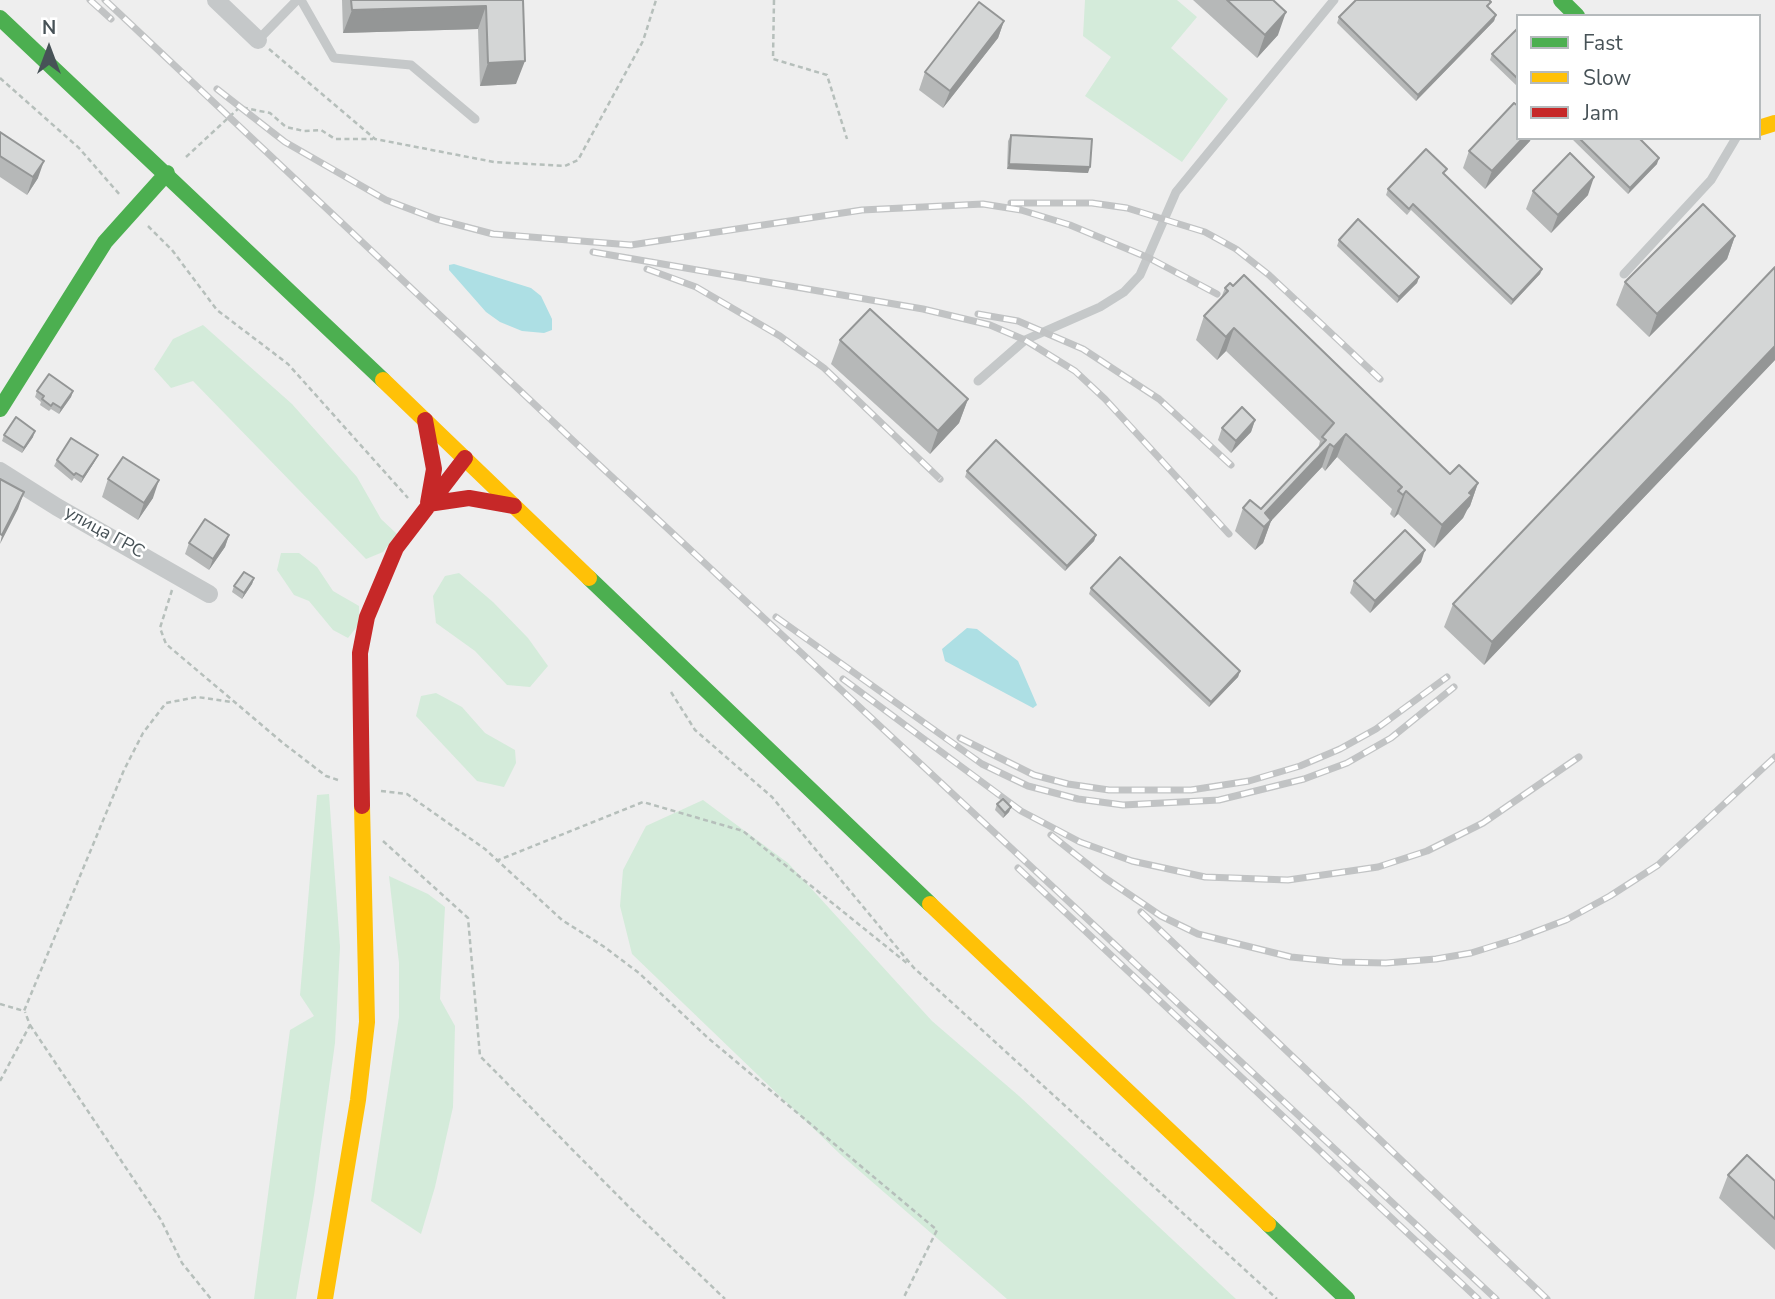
<!DOCTYPE html>
<meta charset="utf-8">
<style>
body{margin:0}
#map{position:relative;width:1775px;height:1299px;overflow:hidden;background:#eee;font-family:"Nunito Sans",sans-serif}
canvas{display:block}
.legend{position:absolute;left:1516px;top:14px;width:245px;height:126px;box-sizing:border-box;background:#fff;border:2px solid #b5babc;margin:0;padding:9px 12px;list-style:none;font-size:21px;color:#475257}
.legend li{display:flex;align-items:center;gap:14px;height:35px}
.legend b{width:35px;border:2px solid #b5babc}
.north{position:absolute;left:14px;top:14px;width:70px;height:70px;-webkit-text-stroke:5px #fff;paint-order:stroke;rotate:0deg;font-size:19px;font-weight:700;line-height:28px;text-align:center;color:#475257}
.north::after{content:'';display:block;margin:auto;width:24px;height:32px;background:#475257;clip-path:polygon(50% 0,100% 100%,50% 72%,0 100%)}
</style>
<div id="map">
<canvas width="1775" height="1299"></canvas>
<ul class="legend">
<li><b style="height:9px;background:#4caf50"></b>Fast</li>
<li><b style="height:9px;background:#ffc107"></b>Slow</li>
<li><b style="height:9px;background:#c62828"></b>Jam</li>
</ul>
<div class="north">N</div>
</div>
<script>
const c = document.querySelector('canvas').getContext('2d');
c.lineJoin = 'round';
function fillPath(path, color) { c.fillStyle = color; c.fill(path, 'evenodd'); }
const poly = rows => new Path2D(rows.map(r => 'M' + r).join(''));
function trace(path, color, width, dash) { c.strokeStyle = color; c.lineWidth = width; c.lineCap = dash ? 'butt' : 'round'; c.setLineDash(dash || []); c.stroke(path); }
function write(font, color, halo, rows, align = 'center') {
  c.font = font + ' "Nunito Sans",sans-serif'; c.lineWidth = 5; c.setLineDash([]); c.textBaseline = 'middle'; c.strokeStyle = halo; c.fillStyle = color; for (const [text, x, y, turn = 0] of rows) {
    c.save(); c.translate(x, y); c.rotate((+turn || 0) * Math.PI / 180); c.textAlign = isNaN(turn) ? turn : align; if (halo) c.strokeText(text, 0, 0); c.fillText(text, 0, 0); c.restore();
  }
}
fillPath(poly([
 [1085,0,1177,0,1197,17,1171,48,1228,99,1182,162,1085,96,1111,57,1083,36],
 [203,325,292,404,357,477,381,519,397,534,383,552,366,559,193,381,171,388,154,369,173,339],
 [281,553,299,553,317,567,333,591,359,606,359,624,348,638,333,630,309,601,294,595,277,570],
 [459,573,493,602,528,638,548,666,530,687,507,685,475,651,436,623,433,596,445,576],
 [436,693,462,707,485,733,515,750,516,763,504,787,477,781,416,716,421,696],
 [329,794,340,947,335,1043,314,1195,296,1299,254,1299,290,1030,314,1016,300,995,317,795],
 [703,800,788,863,932,1021,1019,1096,1236,1299,1007,1299,840,1154,632,954,620,906,623,870,646,826],
 [389,876,428,894,445,907,440,999,455,1026,453,1107,435,1187,421,1234,371,1201,399,1017,399,963]
]), '#d4ebda');
fillPath(poly([
 [454,264,531,288,541,296,552,319,552,330,544,333,522,331,500,322,486,312,449,270,449,265],
 [967,628,977,629,1018,661,1037,705,1033,708,945,661,942,649]
]), '#addfe4');
trace(poly([
 [774,0,773,59,827,75,847,139],
 [269,49,375,139,494,162,565,166,578,160,643,41,656,0],
 [0,78,79,148,120,195],
 [186,157,240,107,270,113,286,127,304,131,321,130,335,139,373,139],
 [148,226,172,250,217,310,288,364,408,498],
 [172,590,160,628,166,644,283,743,326,776,341,781],
 [671,692,695,730,772,797,914,968,1277,1299],
 [381,791,407,794,485,849,562,920,603,946,639,973,708,1038,937,1230,903,1299],
 [383,841,468,918,480,1056,628,1206,725,1299],
 [496,861,643,802,743,831,908,964],
 [0,1004,24,1011,124,770,143,733,166,703,197,697,232,702],
 [30,1025,161,1220,182,1263,211,1299],
 [0,1081,30,1025,25,1012]
]), '#b6bfbb', 2.5, [5, 3.5]);
trace(poly([
 [301,0,334,58,411,65,475,119],
 [258,40,297,0],
 [1624,274,1711,180,1736,138],
 [978,381,1025,340,1100,307,1124,292,1140,275,1176,192,1334,0]
]), '#c5c8c9', 9);
trace(poly([
 [216,0,258,40],
 [0,471,57,507,209,594]
]), '#c5c8c9', 18);
trace(poly([
 [1561,0,1577,16],
 [0,18,383,380],
 [0,409,105,242,167,173],
 [589,578,930,904],
 [1268,1224,1347,1299]
]), '#4caf50', 16);
trace(poly([
 [1759,128,1775,123],
 [383,380,589,578],
 [930,904,1268,1224],
 [325,1299,358,1100,367,1022,362,806]
]), '#ffc107', 16);
trace(poly([
 [425,420,434,469,428,503],
 [428,504,469,498,514,506],
 [362,806,360,653,367,617,396,548,465,458]
]), '#c62828', 16);
const rail = poly([
 [90,0,111,19],
 [105,0,581,448,1496,1299],
 [217,89,285,142,386,200,436,219,493,234,631,245,862,210,983,204,1021,210,1070,225,1149,258,1217,294],
 [1011,203,1092,203,1127,208,1205,232,1236,249,1269,275,1380,379],
 [593,252,923,309,990,325,1025,340,1075,371,1105,399,1229,534],
 [647,269,696,287,780,336,824,368,940,479],
 [978,314,1018,321,1083,349,1159,399,1231,465],
 [776,617,982,764,1028,786,1078,799,1123,805,1219,800,1304,779,1347,763,1391,738,1454,687],
 [843,679,1021,811,1080,842,1132,861,1205,877,1288,880,1378,867,1427,851,1483,823,1579,757],
 [960,738,1034,775,1068,784,1109,790,1191,790,1249,781,1300,766,1340,749,1376,729,1447,677],
 [1051,835,1105,878,1161,916,1198,934,1291,957,1341,962,1386,963,1436,959,1471,953,1516,939,1566,920,1610,896,1658,865,1775,757],
 [1018,868,1478,1299],
 [1141,912,1547,1299]
]);
trace(rail, '#c1c3c4', 7);
trace(rail, '#fff', 4.5, [13]);
fillPath(poly([
 [342,0,523,0,516,84,480,86,478,29,343,33],
 [1193,0,1273,0,1278,35,1257,58],
 [1488,8,1496,15,1494,21,1416,101,1337,23,1339,17],
 [1004,21,998,38,943,108,919,90,925,72],
 [1518,28,1518,87,1490,60,1492,54],
 [0,132,38,178,27,195,0,177],
 [1011,135,1088,173,1007,169,1008,141],
 [1518,138,1531,138,1530,141,1485,189,1463,168,1469,151],
 [1571,138,1639,138,1657,164,1628,194],
 [1445,175,1542,269,1540,274,1511,305,1411,210,1407,215,1386,195,1388,189],
 [1533,191,1588,195,1551,233,1526,209],
 [1735,236,1727,259,1649,337,1616,305,1625,282],
 [1339,240,1419,277,1417,283,1397,303,1337,246],
 [1775,267,1775,360,1484,665,1444,627,1453,604],
 [1225,288,1450,474,1478,483,1470,506,1467,510,1463,518,1434,548,1398,514,1394,518,1390,514,1392,509,1337,457,1325,471,1322,467,1271,521,1263,543,1255,550,1235,531,1243,508,1261,509,1318,449,1320,441,1226,351,1217,360,1196,340,1204,316,1221,298],
 [840,340,968,399,959,423,930,454,831,364],
 [37,391,73,391,71,397,59,414,51,409,49,411,40,405,41,402,35,397],
 [1255,420,1251,432,1231,453,1218,440,1222,428],
 [4,435,33,437,22,453,2,441],
 [57,460,95,461,81,483,74,478,72,481,54,466],
 [967,471,1096,535,1094,541,1065,571,965,477],
 [108,479,153,498,138,520,102,497],
 [229,535,225,547,209,570,185,554,189,543],
 [1421,562,1370,613,1350,593,1354,581],
 [254,578,252,584,242,599,232,592,234,586],
 [1091,588,1240,671,1238,677,1209,707,1089,594],
 [997,804,1011,807,1009,812,1003,818,995,810],
 [1728,1175,1775,1181,1775,1250,1719,1198]
]), '#b6b8b8');
fillPath(poly([
 [486,6,478,29,343,33,352,10],
 [1286,12,1278,35,1257,58,1265,35],
 [1496,15,1494,21,1416,101,1418,95],
 [1004,21,998,38,943,108,950,91],
 [525,61,516,84,480,86,488,63],
 [1523,138,1531,138,1530,141,1485,189,1492,171],
 [1659,158,1657,164,1628,194,1630,188],
 [44,161,38,178,27,195,33,177],
 [1009,164,1090,167,1088,173,1007,169],
 [1594,177,1588,195,1551,233,1558,215],
 [1735,236,1727,259,1649,337,1657,314],
 [1542,269,1540,274,1511,305,1513,300],
 [1419,277,1417,283,1397,303,1399,297],
 [1234,328,1226,351,1217,360,1226,337],
 [1775,346,1775,360,1484,665,1492,642],
 [73,391,71,397,59,414,61,408],
 [968,399,959,423,930,454,938,431],
 [1255,420,1251,432,1231,453,1236,441],
 [35,431,33,437,22,453,24,448],
 [1346,434,1337,457,1325,471,1334,447],
 [1330,444,1322,467,1271,521,1263,543,1255,550,1264,527,1265,513],
 [98,455,95,461,81,483,83,477],
 [159,480,153,498,138,520,144,503],
 [1478,483,1470,506,1467,510,1463,518,1434,548,1442,525],
 [1406,491,1398,514,1394,518,1403,495],
 [24,492,18,509,0,544,2,535],
 [229,535,225,547,209,570,213,559],
 [1096,535,1094,541,1065,571,1067,566],
 [1425,550,1421,562,1370,613,1375,601],
 [254,578,252,584,242,599,244,593],
 [1240,671,1238,677,1209,707,1211,702],
 [1011,807,1009,812,1003,818,1005,813]
]), '#949696');
const building = poly([
 [351,0,523,0,525,61,488,63,486,6,352,10,351,0],
 [1227,0,1273,0,1286,12,1265,35,1227,0],
 [1356,0,1489,0,1491,2,1487,6,1496,15,1418,95,1339,17,1356,0],
 [979,2,1004,21,950,91,925,72,979,2],
 [1518,28,1518,79,1492,54,1518,28],
 [1514,103,1518,106,1518,138,1523,138,1492,171,1469,151,1514,103],
 [0,132,44,161,33,177,0,156,0,132],
 [1011,135,1092,139,1090,167,1009,164,1011,135],
 [1579,138,1639,138,1659,158,1630,188,1579,138],
 [1426,149,1447,169,1443,173,1542,269,1513,300,1413,204,1409,209,1388,189,1426,149],
 [1570,153,1594,177,1558,215,1533,191,1570,153],
 [1703,204,1735,236,1657,314,1625,282,1703,204],
 [1358,219,1419,277,1399,297,1339,240,1358,219],
 [1775,267,1775,346,1492,642,1453,604,1775,267],
 [1244,275,1450,474,1459,465,1478,483,1469,493,1472,495,1442,525,1406,491,1403,495,1398,491,1402,487,1346,434,1334,447,1330,444,1265,513,1271,520,1264,527,1243,508,1250,500,1261,509,1326,440,1322,437,1334,423,1234,328,1226,337,1204,316,1228,291,1225,288,1230,283,1233,286,1244,275],
 [870,309,968,399,938,431,840,340,870,309],
 [49,374,73,391,61,408,53,403,51,406,42,399,44,396,37,391,49,374],
 [1242,407,1255,420,1236,441,1222,428,1242,407],
 [16,417,35,431,24,448,4,435,16,417],
 [71,438,98,455,83,477,76,473,74,475,57,460,71,438],
 [996,440,1096,535,1067,566,967,471,996,440],
 [123,457,159,480,144,503,108,479,123,457],
 [0,479,24,492,2,535,0,534,0,479],
 [205,519,229,535,213,559,189,543,205,519],
 [1405,530,1425,550,1375,601,1354,581,1405,530],
 [1120,557,1240,671,1211,702,1091,588,1120,557],
 [244,572,254,578,244,593,234,586,244,572],
 [1003,799,1011,807,1005,813,997,804,1003,799],
 [1747,1155,1775,1181,1775,1219,1728,1175,1747,1155]
]);
fillPath(building, '#d4d6d6');
trace(building, '#949696', 2);
write('18px', '#475257', '#fff', [
 ["улица ГРС",104,533,29]
]);
</script>
